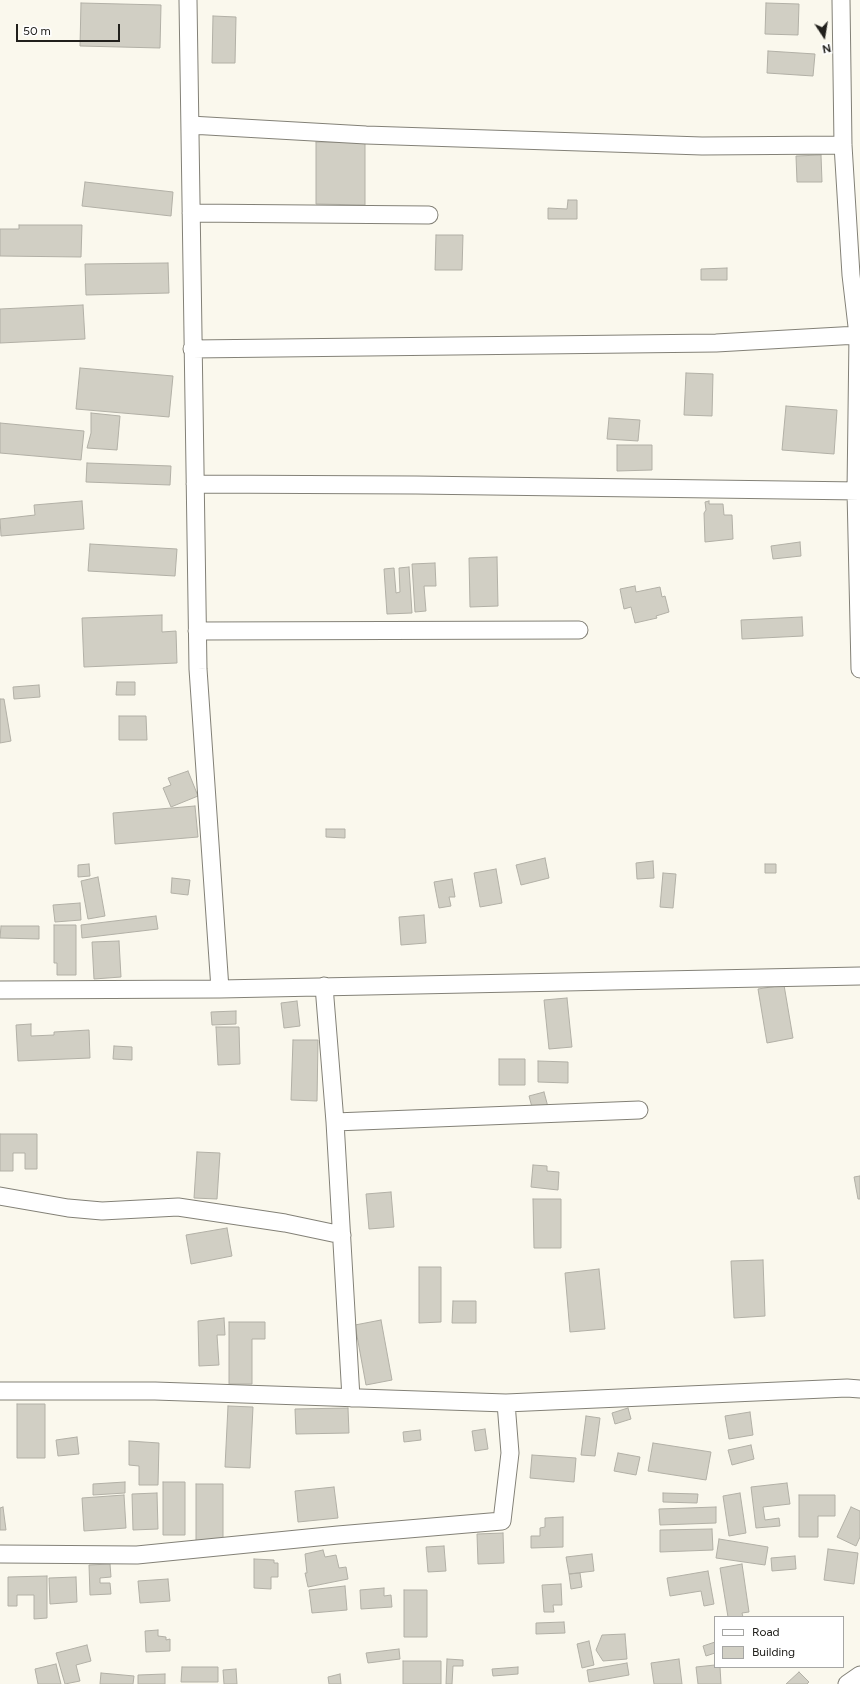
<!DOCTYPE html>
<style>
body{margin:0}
#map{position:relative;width:860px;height:1684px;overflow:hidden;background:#faf8ed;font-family:Figtree,sans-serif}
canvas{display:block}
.legend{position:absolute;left:714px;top:1616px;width:130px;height:52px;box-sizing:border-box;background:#fff;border:1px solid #a6a6a4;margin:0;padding:5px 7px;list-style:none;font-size:12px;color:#21201c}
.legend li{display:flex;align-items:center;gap:8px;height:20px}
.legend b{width:20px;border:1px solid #a6a6a4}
.north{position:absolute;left:804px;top:16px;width:40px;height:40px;-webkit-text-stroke:3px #fff;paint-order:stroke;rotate:168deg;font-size:11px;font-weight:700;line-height:16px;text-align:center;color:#21201c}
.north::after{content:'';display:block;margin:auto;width:14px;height:18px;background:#21201c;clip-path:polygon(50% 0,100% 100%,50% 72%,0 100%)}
.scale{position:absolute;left:16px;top:24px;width:104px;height:18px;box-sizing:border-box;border:2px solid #21201c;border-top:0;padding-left:5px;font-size:12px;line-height:14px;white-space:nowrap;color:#21201c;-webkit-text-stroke:3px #fff;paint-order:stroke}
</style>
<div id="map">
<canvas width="860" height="1684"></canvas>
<ul class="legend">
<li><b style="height:5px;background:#fff"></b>Road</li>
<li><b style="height:11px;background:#d1cfc4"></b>Building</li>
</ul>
<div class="north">N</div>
<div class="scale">50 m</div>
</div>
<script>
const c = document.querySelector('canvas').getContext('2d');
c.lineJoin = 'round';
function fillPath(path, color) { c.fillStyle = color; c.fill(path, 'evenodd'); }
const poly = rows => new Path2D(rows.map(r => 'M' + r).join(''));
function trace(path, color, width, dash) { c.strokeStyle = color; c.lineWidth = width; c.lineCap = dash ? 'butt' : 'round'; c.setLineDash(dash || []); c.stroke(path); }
const building = poly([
 [81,3,161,5,160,48,80,46,81,3],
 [766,3,799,4,798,35,765,34,766,3],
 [213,16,236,17,235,63,212,63,213,16],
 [768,51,815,54,813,76,767,73,768,51],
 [316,142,365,142,365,205,316,204,316,142],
 [821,155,822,182,797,182,796,156,821,155],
 [85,182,173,192,171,216,82,206,85,182],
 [568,200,577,200,577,219,548,219,548,208,567,209,568,200],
 [19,225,82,225,81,257,0,256,0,229,19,229,19,225],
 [436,235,463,235,462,270,435,270,436,235],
 [168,263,169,293,86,295,85,264,168,263],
 [727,268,727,280,701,280,701,269,727,268],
 [83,305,85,339,0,343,0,309,83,305],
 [80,368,173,376,169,417,76,409,80,368],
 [686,373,713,374,712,416,684,415,686,373],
 [786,406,837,410,834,454,782,450,786,406],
 [91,413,120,416,117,450,87,448,91,433,91,413],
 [609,418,640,420,638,441,607,439,609,418],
 [0,423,84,431,81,460,0,453,0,423],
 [617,445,652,445,652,470,617,471,617,445],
 [87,463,171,466,170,485,86,482,87,463],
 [82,501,84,529,1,536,0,519,35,515,34,505,82,501],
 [709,501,709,504,723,504,724,515,732,515,733,539,705,542,704,513,706,510,705,502,709,501],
 [800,542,801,556,773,559,771,546,800,542],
 [90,544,177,549,175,576,88,571,90,544],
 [497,557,498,606,470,607,469,558,497,557],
 [435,563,436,586,424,586,426,611,415,612,412,564,435,563],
 [409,567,412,613,387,614,384,569,394,568,396,593,400,592,399,568,409,567],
 [635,586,636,592,660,587,662,597,665,596,669,612,656,616,657,618,635,623,631,607,624,609,620,589,635,586],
 [162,615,162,632,176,631,177,663,84,667,82,618,162,615],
 [802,617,803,636,742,639,741,620,802,617],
 [117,682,135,682,135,695,116,695,117,682],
 [39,685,40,697,14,699,13,687,39,685],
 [0,699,4,699,11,741,0,743,0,699],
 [119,716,146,716,147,740,119,740,119,716],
 [188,771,198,796,171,807,163,788,171,785,168,778,188,771],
 [195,806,198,837,115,844,113,813,195,806],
 [326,829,345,829,345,838,326,837,326,829],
 [545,858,549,878,521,885,516,865,545,858],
 [653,861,654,878,637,879,636,863,653,861],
 [89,864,90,876,78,877,78,865,89,864],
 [765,864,776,864,776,873,765,873,765,864],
 [496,869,502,903,480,907,474,873,496,869],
 [663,873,676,874,673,908,660,907,663,873],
 [98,877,105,916,88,919,81,881,98,877],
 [172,878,190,880,188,895,171,893,172,878],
 [452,879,455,897,449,897,451,906,439,908,434,882,452,879],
 [80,903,81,920,55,922,53,905,80,903],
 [424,915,426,943,401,945,399,917,424,915],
 [156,916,158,929,82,938,81,925,156,916],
 [54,925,76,925,76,975,57,975,57,963,54,963,54,925],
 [1,926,39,926,39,939,0,938,1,926],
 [119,941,121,977,94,979,92,942,119,941],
 [784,985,793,1038,767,1043,758,989,784,985],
 [567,998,572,1047,549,1049,544,1000,567,998],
 [297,1001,300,1026,284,1028,281,1003,297,1001],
 [236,1011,236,1024,212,1025,211,1012,236,1011],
 [31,1024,31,1036,54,1035,54,1032,89,1030,90,1058,18,1061,16,1025,31,1024],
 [216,1027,239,1027,240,1064,218,1065,216,1027],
 [293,1040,318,1040,317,1101,291,1100,293,1040],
 [114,1046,132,1047,132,1060,113,1059,114,1046],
 [499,1059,525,1059,525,1085,499,1085,499,1059],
 [538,1061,568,1062,568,1083,538,1082,538,1061],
 [544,1092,548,1107,533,1111,529,1096,544,1092],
 [0,1134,37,1134,37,1169,25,1169,25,1153,13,1153,13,1171,0,1171,0,1134],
 [197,1152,220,1153,217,1199,194,1198,197,1152],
 [533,1165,547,1166,547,1171,559,1172,558,1190,531,1187,533,1165],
 [860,1176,860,1199,858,1199,854,1177,860,1176],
 [391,1192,394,1227,369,1229,366,1194,391,1192],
 [533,1199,561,1199,561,1248,534,1248,533,1199],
 [227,1228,232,1256,191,1264,186,1235,227,1228],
 [763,1260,765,1316,734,1318,731,1261,763,1260],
 [419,1267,441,1267,441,1322,419,1323,419,1267],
 [599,1269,605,1329,570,1332,565,1273,599,1269],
 [453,1301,476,1301,476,1323,452,1323,453,1301],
 [224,1318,225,1335,217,1335,219,1365,199,1366,198,1321,224,1318],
 [381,1320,392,1380,366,1385,355,1325,381,1320],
 [229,1322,265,1322,265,1339,252,1339,252,1384,229,1384,229,1322],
 [17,1404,45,1404,45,1458,17,1458,17,1404],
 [228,1406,253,1407,250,1468,225,1467,228,1406],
 [348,1408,349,1433,296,1434,295,1409,348,1408],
 [628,1408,631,1419,615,1424,612,1413,628,1408],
 [750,1412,753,1435,729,1439,725,1416,750,1412],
 [586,1416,600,1418,595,1456,581,1455,586,1416],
 [485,1429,488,1449,475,1451,472,1431,485,1429],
 [420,1430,421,1440,404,1442,403,1432,420,1430],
 [77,1437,79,1454,58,1456,56,1440,77,1437],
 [129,1441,159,1443,158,1485,139,1485,139,1466,129,1465,129,1441],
 [653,1443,711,1452,706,1480,648,1471,653,1443],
 [751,1445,754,1459,732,1465,728,1450,751,1445],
 [618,1453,640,1457,636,1475,614,1471,618,1453],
 [532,1455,576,1458,574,1482,530,1478,532,1455],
 [125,1482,125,1493,93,1495,93,1484,125,1482],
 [163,1482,185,1482,185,1535,163,1535,163,1482],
 [787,1483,790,1504,763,1507,765,1520,779,1518,780,1526,756,1528,751,1487,787,1483],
 [196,1484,223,1484,223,1541,196,1541,196,1484],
 [334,1487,338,1518,298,1522,295,1491,334,1487],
 [157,1493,158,1529,133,1530,132,1494,157,1493],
 [663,1493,698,1494,697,1503,663,1502,663,1493],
 [740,1493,746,1533,729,1536,723,1496,740,1493],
 [124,1495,126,1528,84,1531,82,1498,124,1495],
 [799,1495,835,1495,835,1516,818,1516,818,1537,799,1537,799,1495],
 [3,1507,6,1530,0,1530,0,1508,3,1507],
 [716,1507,716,1523,660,1525,659,1509,716,1507],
 [851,1507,860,1511,860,1537,856,1546,837,1537,851,1507],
 [563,1517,563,1547,531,1548,531,1536,540,1536,540,1528,545,1527,545,1518,563,1517],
 [712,1529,713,1550,660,1552,660,1530,712,1529],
 [503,1533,504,1563,478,1564,477,1534,503,1533],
 [719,1539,768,1547,765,1565,716,1558,719,1539],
 [444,1546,446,1571,428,1572,426,1547,444,1546],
 [828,1549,858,1553,854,1584,824,1580,828,1549],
 [323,1550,325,1557,336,1555,339,1568,346,1567,348,1579,308,1587,305,1573,307,1573,305,1554,323,1550],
 [592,1554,594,1571,569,1574,566,1557,592,1554],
 [795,1556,796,1569,772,1571,771,1558,795,1556],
 [254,1559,274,1560,274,1563,278,1563,278,1577,271,1577,271,1589,254,1588,254,1559],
 [110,1564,111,1577,100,1578,100,1583,110,1583,111,1594,90,1595,89,1565,110,1564],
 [742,1564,749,1612,742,1613,743,1617,728,1617,720,1568,742,1564],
 [708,1571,714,1604,704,1606,701,1591,670,1596,667,1578,708,1571],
 [580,1573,582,1587,571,1589,569,1574,580,1573],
 [47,1576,47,1618,34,1619,34,1595,17,1595,17,1606,8,1606,8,1577,47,1576],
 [76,1577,77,1602,50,1604,49,1578,76,1577],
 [168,1579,170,1601,140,1603,138,1581,168,1579],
 [561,1584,562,1605,553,1605,554,1612,544,1612,542,1585,561,1584],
 [345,1586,347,1610,312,1613,309,1590,345,1586],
 [384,1588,384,1596,391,1595,392,1607,361,1609,360,1590,384,1588],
 [404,1590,427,1590,427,1637,404,1637,404,1590],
 [564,1622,565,1633,536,1634,536,1623,564,1622],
 [158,1630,158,1636,166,1637,166,1640,170,1639,170,1651,146,1652,145,1631,158,1630],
 [625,1634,627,1659,603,1661,596,1650,602,1635,625,1634],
 [589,1641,594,1665,582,1668,577,1644,589,1641],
 [715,1642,715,1653,706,1656,703,1646,715,1642],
 [87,1645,91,1661,76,1665,80,1681,65,1684,56,1653,87,1645],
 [399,1649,400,1659,368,1663,366,1653,399,1649],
 [447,1659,463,1660,463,1666,453,1666,452,1684,446,1684,447,1659],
 [679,1659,682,1684,654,1684,651,1663,679,1659],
 [403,1661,441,1661,441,1684,403,1684,403,1661],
 [627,1663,629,1675,589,1682,587,1670,627,1663],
 [56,1664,61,1684,38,1684,35,1669,56,1664],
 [715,1665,715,1667,720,1667,721,1684,698,1684,696,1667,715,1665],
 [182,1667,218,1667,218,1682,181,1682,182,1667],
 [518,1667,518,1674,493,1676,492,1669,518,1667],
 [236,1669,237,1684,224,1684,223,1670,236,1669],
 [799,1672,809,1682,807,1684,786,1684,799,1672],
 [101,1673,134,1676,133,1684,100,1684,101,1673],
 [165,1674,165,1684,138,1684,138,1675,165,1674],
 [340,1674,341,1684,329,1684,328,1677,340,1674]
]);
fillPath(building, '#d1cfc4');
trace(building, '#b2b0a6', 1);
const street = poly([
 [188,0,198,669,220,989],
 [841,0,843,145,851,275,858,335,860,335],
 [190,125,366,135,702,146,843,145],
 [191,213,429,215],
 [192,349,716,343,858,335,856,491,860,669],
 [195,484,416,485,860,491],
 [197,631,579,630],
 [324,986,335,1122,351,1398],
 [0,990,220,989,860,976],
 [335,1122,639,1110],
 [0,1196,68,1208,102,1211,178,1207,285,1223,342,1235],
 [0,1391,155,1391,506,1403],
 [0,1554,137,1555,338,1535,502,1521,510,1453,506,1403,847,1388,860,1389],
 [847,1684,860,1675]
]);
trace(street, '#838177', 19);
trace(street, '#fff', 17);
</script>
